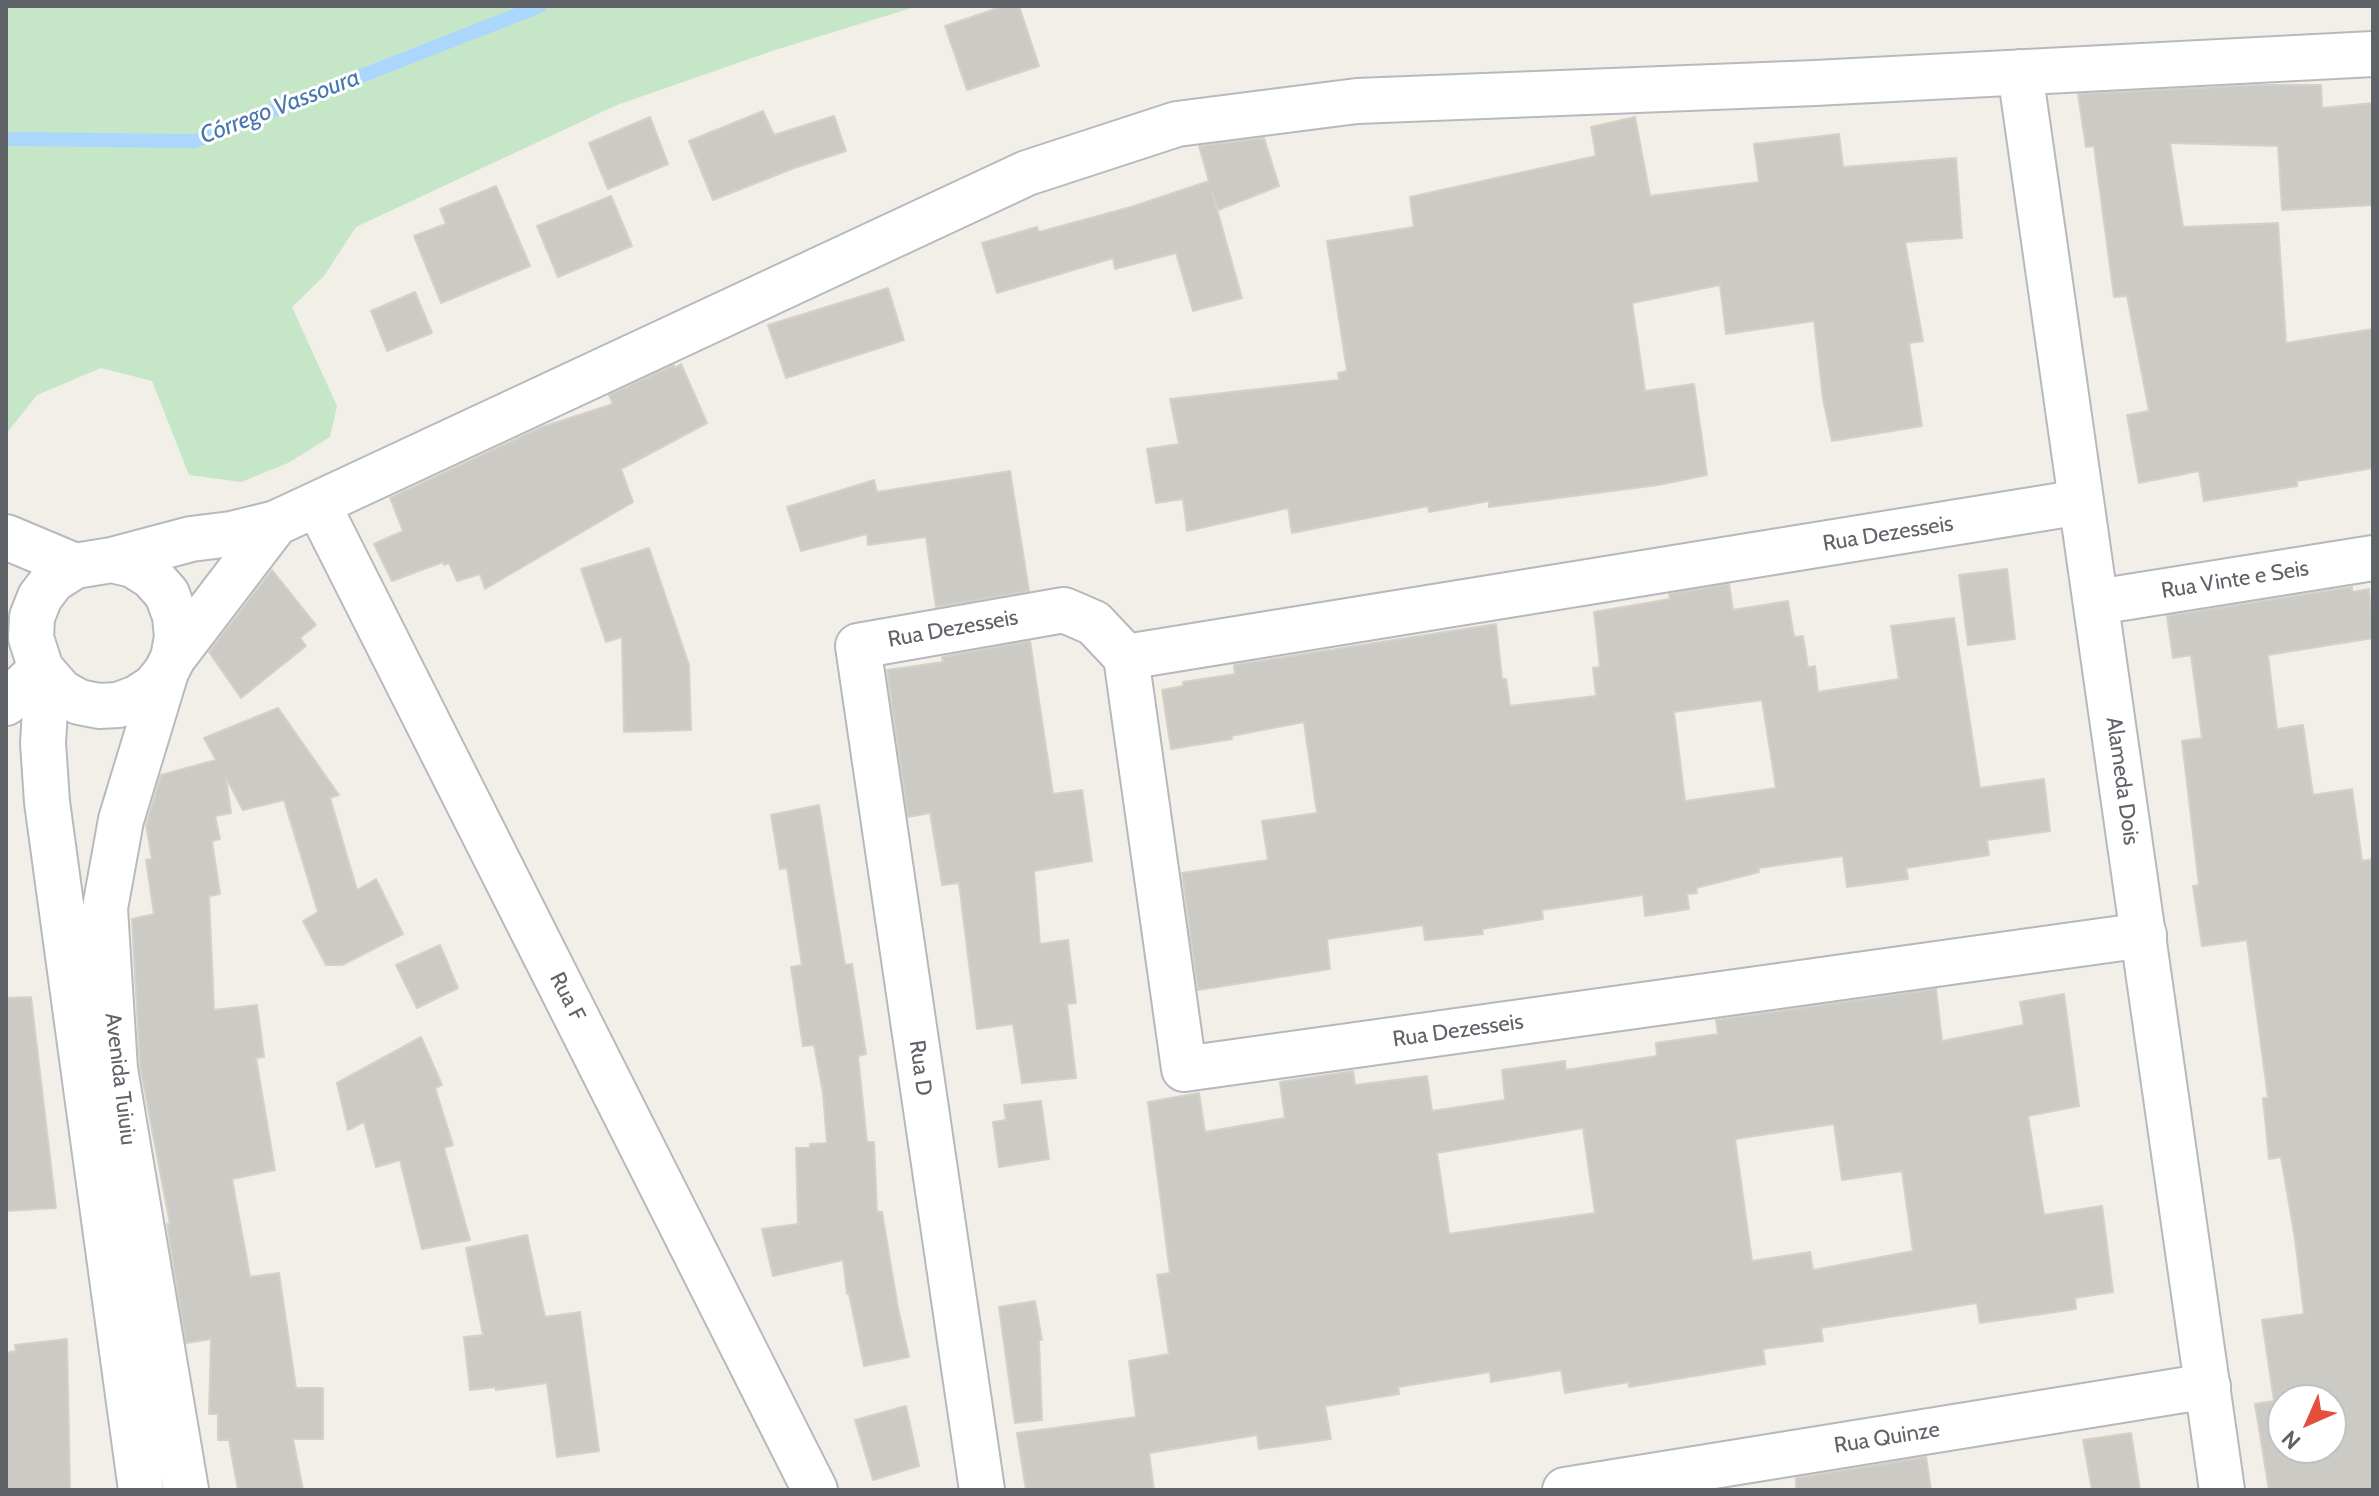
<!DOCTYPE html>
<meta charset="utf-8">
<style>
body{margin:0}
#map{position:relative;width:2379px;height:1496px;overflow:hidden;background:#f1efe8;font-family:Cabin,sans-serif}
canvas{display:block}
.frame{position:absolute;inset:0;border:8px solid #5f6368;pointer-events:none}
.north{position:absolute;left:2267px;top:1384px;width:80px;height:80px;box-sizing:border-box;background:#fff;border:2px solid #bfc1c3;border-radius:50%;rotate:225deg;font-size:22px;font-weight:700;line-height:32px;text-align:center;color:#5f6368}
.north::after{content:'';display:block;margin:auto;width:28px;height:36px;background:#e54e3a;clip-path:polygon(50% 0,100% 100%,50% 72%,0 100%)}
</style>
<div id="map">
<canvas width="2379" height="1496"></canvas>
<div class="frame"></div>
<div class="north">N</div>
</div>
<script>
const c = document.querySelector('canvas').getContext('2d');
c.lineJoin = 'round';
function fillPath(path, color) { c.fillStyle = color; c.fill(path, 'evenodd'); }
const poly = rows => new Path2D(rows.map(r => 'M' + r).join(''));
function trace(path, color, width, dash) { c.strokeStyle = color; c.lineWidth = width; c.lineCap = dash ? 'butt' : 'round'; c.setLineDash(dash || []); c.stroke(path); }
function write(font, color, halo, rows, align = 'center') {
  c.font = font + ' Cabin,sans-serif'; c.lineWidth = 6; c.setLineDash([]); c.textBaseline = 'middle'; c.strokeStyle = halo; c.fillStyle = color; for (const [text, x, y, turn = 0] of rows) {
    c.save(); c.translate(x, y); c.rotate((+turn || 0) * Math.PI / 180); c.textAlign = isNaN(turn) ? turn : align; if (halo) c.strokeText(text, 0, 0); c.fillText(text, 0, 0); c.restore();
  }
}
fillPath(poly([
 [6,6,918,6,772,51,617,105,356,227,324,276,292,307,337,406,330,437,288,463,241,482,189,475,152,381,101,368,37,395,6,434]
]), '#c6e7c7');
trace(poly([
 [6,139,195,141,540,6]
]), '#acd7fd', 14);
const building = poly([
 [1004,6,1019,6,1039,66,967,90,945,26,1004,6],
 [2260,85,2321,85,2322,108,2373,103,2373,205,2282,210,2278,146,2170,143,2183,227,2278,223,2286,343,2373,329,2373,468,2297,481,2297,486,2204,501,2199,471,2139,483,2127,415,2149,411,2127,296,2114,297,2094,146,2086,147,2078,94,2260,85],
 [763,111,774,135,834,116,846,151,794,168,713,200,689,141,763,111],
 [650,117,668,164,608,189,589,143,650,117],
 [1635,117,1650,196,1759,182,1754,144,1839,134,1843,167,1956,158,1962,238,1905,242,1923,341,1909,343,1922,426,1832,441,1823,399,1814,321,1726,334,1720,285,1632,303,1645,391,1694,384,1707,475,1658,485,1489,507,1489,501,1429,512,1428,506,1292,533,1288,508,1187,531,1183,499,1156,503,1147,449,1179,444,1170,399,1339,380,1338,373,1347,371,1327,241,1414,227,1410,197,1596,156,1591,127,1635,117],
 [1264,138,1279,186,1218,210,1212,192,1242,298,1193,311,1176,253,1115,269,1113,258,997,293,982,243,1037,227,1039,232,1131,207,1209,181,1199,146,1264,138],
 [496,186,530,266,441,303,414,236,446,224,440,209,496,186],
 [611,196,632,246,558,277,537,226,611,196],
 [888,288,904,340,786,378,768,325,888,288],
 [415,292,432,333,387,351,371,311,415,292],
 [681,364,707,423,621,469,633,502,485,589,480,574,457,581,449,563,444,565,443,562,392,581,374,544,403,531,390,498,542,427,613,404,609,395,674,365,675,368,681,364],
 [1010,471,1029,591,936,607,926,537,868,545,867,534,801,551,787,507,874,480,877,492,1010,471],
 [649,548,689,665,691,730,624,732,622,637,606,642,581,569,649,548],
 [2007,569,2015,639,1968,645,1959,575,2007,569],
 [272,570,316,625,300,638,306,646,241,698,209,652,272,570],
 [1729,584,1733,610,1788,601,1794,637,1803,636,1808,668,1815,666,1818,692,1899,679,1891,626,1954,618,1980,788,2044,779,2050,831,1987,840,1989,855,1906,868,1908,879,1847,887,1843,856,1758,868,1759,872,1696,888,1697,893,1687,894,1689,909,1645,916,1643,895,1542,910,1543,919,1482,929,1483,934,1425,940,1423,925,1327,939,1330,969,1198,990,1182,873,1268,860,1262,821,1317,813,1304,722,1231,736,1232,739,1171,749,1162,690,1183,686,1183,682,1235,674,1234,665,1496,624,1502,679,1506,679,1510,706,1596,696,1593,668,1600,667,1594,612,1670,599,1669,594,1729,584],
 [1762,700,1776,788,1685,801,1674,712,1762,700],
 [2352,587,2352,592,2369,589,2373,638,2268,655,2277,729,2303,725,2313,795,2352,789,2362,861,2373,859,2373,1490,2269,1490,2255,1404,2274,1401,2262,1320,2304,1314,2295,1239,2281,1157,2269,1159,2263,1098,2268,1098,2247,940,2202,946,2193,886,2199,885,2182,741,2202,738,2191,655,2173,658,2167,616,2352,587],
 [2283,1400,2331,1400,2331,1448,2283,1448,2283,1400],
 [1030,641,1053,794,1082,790,1092,861,1034,871,1040,944,1068,940,1076,1003,1067,1004,1076,1078,1022,1083,1013,1024,977,1029,959,883,942,885,930,813,908,817,887,670,943,662,942,657,1030,641],
 [278,708,339,795,330,798,357,890,376,879,403,934,342,965,326,965,303,921,318,912,284,800,243,810,226,778,231,813,215,816,220,839,212,841,220,894,209,896,214,1010,257,1005,264,1057,256,1058,275,1170,232,1179,250,1277,279,1273,296,1388,323,1388,323,1439,293,1439,303,1490,238,1490,229,1440,218,1440,218,1414,209,1414,211,1339,186,1343,167,1224,170,1224,140,1066,132,919,154,914,146,860,152,859,146,825,161,775,216,760,204,738,278,708],
 [819,805,845,965,852,964,866,1054,858,1056,867,1142,874,1142,877,1212,882,1212,898,1308,909,1357,864,1366,849,1294,847,1294,843,1260,773,1276,762,1229,798,1224,796,1148,810,1148,810,1144,827,1143,823,1093,814,1045,803,1046,791,967,802,965,787,868,780,869,771,815,819,805],
 [440,945,458,988,417,1008,396,965,440,945],
 [1936,989,1942,1041,2024,1025,2020,1002,2064,994,2079,1106,2028,1116,2044,1215,2102,1206,2113,1292,2075,1298,2076,1309,1980,1323,1977,1303,1821,1328,1823,1341,1763,1349,1765,1364,1629,1387,1629,1382,1565,1393,1561,1370,1491,1382,1490,1372,1398,1387,1399,1394,1325,1406,1331,1439,1259,1449,1257,1435,1149,1453,1154,1490,1026,1490,1017,1433,1136,1417,1129,1361,1169,1354,1157,1275,1170,1273,1148,1102,1199,1093,1205,1132,1285,1118,1280,1082,1353,1071,1355,1085,1427,1076,1432,1111,1505,1100,1502,1070,1565,1061,1566,1070,1657,1056,1656,1043,1718,1034,1716,1020,1936,989],
 [1834,1124,1842,1180,1902,1171,1913,1251,1813,1270,1810,1252,1752,1261,1735,1139,1834,1124],
 [1583,1128,1595,1213,1449,1234,1437,1153,1583,1128],
 [31,997,56,1208,6,1211,6,998,31,997],
 [421,1037,442,1085,435,1088,453,1145,444,1148,470,1240,422,1249,400,1160,376,1167,364,1122,348,1130,337,1083,421,1037],
 [1041,1101,1049,1159,999,1167,993,1122,1006,1120,1004,1105,1041,1101],
 [527,1235,545,1317,580,1312,599,1451,557,1457,547,1383,496,1390,496,1387,470,1390,464,1337,483,1335,466,1248,527,1235],
 [1035,1301,1042,1340,1039,1340,1042,1420,1015,1423,999,1307,1035,1301],
 [67,1339,70,1490,6,1490,6,1353,16,1351,15,1345,67,1339],
 [906,1406,919,1466,873,1480,855,1420,906,1406],
 [2131,1433,2140,1490,2092,1490,2083,1440,2131,1433],
 [1926,1457,1931,1490,1796,1490,1796,1478,1926,1457]
]);
fillPath(building, '#cccac5');
trace(building, '#d6d1c6', 2);
const street = poly([
 [318,505,815,1490],
 [2097,602,2373,558],
 [1126,657,2081,502],
 [6,703,41,669],
 [982,1490,858,646,1064,610,1094,623,1126,657,1184,1069,2144,935],
 [1565,1490,2208,1386]
]);
const secondary = poly([
 [2020,72,2222,1490],
 [6,537,75,566],
 [112,560,133,565,152,577,167,594,175,616,177,637,173,658,166,672,154,687,137,698,118,705,99,706,79,702,61,692,41,669,31,638,32,617,40,597,53,580,75,566,112,560,191,539,231,534,276,523,1027,173,1177,124,1357,101,1815,83,2373,54],
 [173,658,276,523],
 [166,672,121,820,105,908,115,1069,186,1490],
 [47,678,43,743,47,802,141,1490]
]);
trace(street, '#b5b8bc', 48);
trace(secondary, '#b6babf', 48);
trace(street, '#fff', 44);
trace(secondary, '#fff', 44);
write('22px', '#5f6368', '#fff', [
 ["Rua Dezesseis",1888,534,-9],
 ["Rua Vinte e Seis",2235,580,-9],
 ["Rua Dezesseis",953,629,-10],
 ["Alameda Dois",2122,781,82],
 ["Rua F",567,997,63],
 ["Rua Dezesseis",1458,1031,-8],
 ["Rua D",920,1068,82],
 ["Avenida Tuiuiu",120,1079,83],
 ["Rua Quinze",1887,1438,-9]
]);
write('italic 24px', '#4776b0', '#fff', [
 ["Córrego Vassoura",280,107,-21]
]);
</script>
